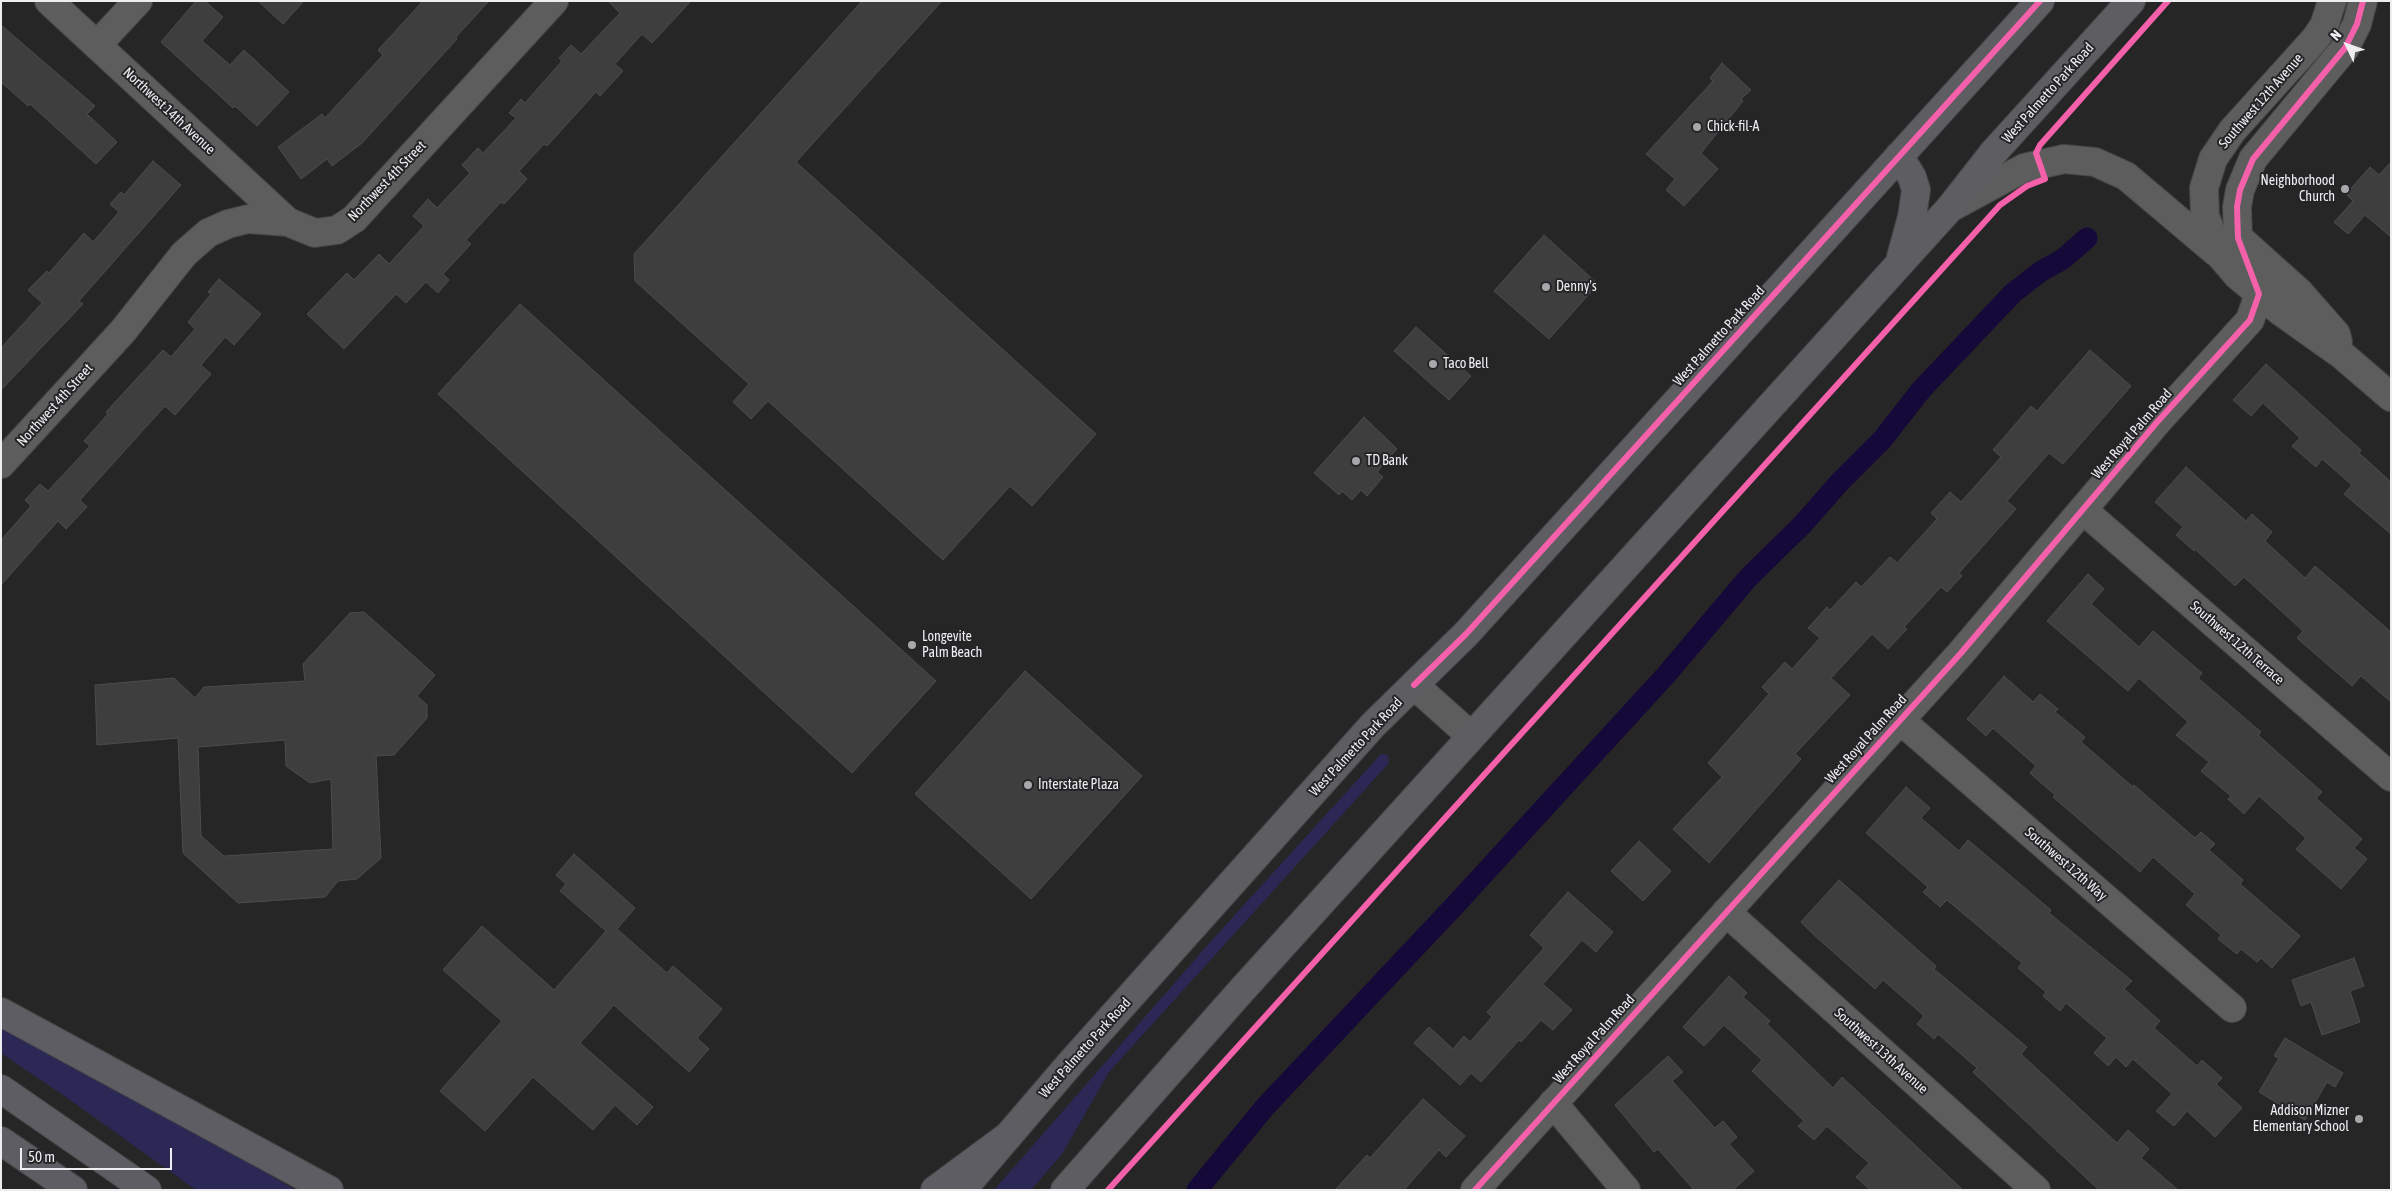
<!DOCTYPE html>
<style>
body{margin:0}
#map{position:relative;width:2392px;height:1191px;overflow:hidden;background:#262627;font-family:"Asap Condensed",sans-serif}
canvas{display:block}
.frame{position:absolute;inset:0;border:2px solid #eeeef0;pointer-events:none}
.north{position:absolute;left:2322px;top:20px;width:50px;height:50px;-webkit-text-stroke:4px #252528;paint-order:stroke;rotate:312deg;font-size:14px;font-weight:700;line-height:20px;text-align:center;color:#eeeef0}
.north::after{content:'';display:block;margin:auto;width:18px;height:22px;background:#eeeef0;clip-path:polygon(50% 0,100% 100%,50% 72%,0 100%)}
.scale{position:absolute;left:20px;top:1148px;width:152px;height:22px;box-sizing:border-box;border:2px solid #eeeef0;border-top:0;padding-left:6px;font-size:15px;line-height:18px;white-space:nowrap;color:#eeeef0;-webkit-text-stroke:4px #252528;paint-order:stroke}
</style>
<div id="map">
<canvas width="2392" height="1191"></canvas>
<div class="frame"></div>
<div class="north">N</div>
<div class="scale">50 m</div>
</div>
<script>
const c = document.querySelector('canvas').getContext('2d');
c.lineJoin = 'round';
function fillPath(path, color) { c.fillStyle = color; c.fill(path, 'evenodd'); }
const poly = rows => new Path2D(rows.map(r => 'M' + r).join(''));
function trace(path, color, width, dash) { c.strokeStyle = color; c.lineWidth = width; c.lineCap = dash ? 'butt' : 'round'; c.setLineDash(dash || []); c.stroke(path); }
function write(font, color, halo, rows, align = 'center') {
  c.font = font + ' "Asap Condensed",sans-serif'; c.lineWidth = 4; c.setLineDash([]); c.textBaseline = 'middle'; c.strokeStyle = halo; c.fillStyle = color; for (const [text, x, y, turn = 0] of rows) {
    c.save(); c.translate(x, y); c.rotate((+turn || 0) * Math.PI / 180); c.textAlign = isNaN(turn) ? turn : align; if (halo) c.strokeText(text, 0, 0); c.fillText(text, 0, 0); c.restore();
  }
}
fillPath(poly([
 [1381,754,1388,755,1389,763,1109,1072,1062,1154,1031,1190,994,1190,1213,939],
 [1,1021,130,1092,295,1190,196,1190,73,1102,1,1053]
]), '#2c2855');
trace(poly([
 [1197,1190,1265,1107,1458,902,1666,675,1748,578,1802,525,1839,483,1882,440,1921,390,2013,293,2040,272,2063,259,2087,238]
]), '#140938', 21);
const building = poly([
 [196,1,205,1,223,17,202,41,230,65,244,50,289,92,257,126,235,106,233,108,161,42,196,1],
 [258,1,304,1,283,24,258,1],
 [423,1,489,1,456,37,457,39,362,143,332,166,327,159,301,179,278,147,322,114,325,118,383,55,378,50,423,1],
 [608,1,691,1,652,43,642,34,615,64,623,71,600,96,596,92,547,146,544,144,519,171,527,179,504,204,501,202,466,240,471,244,443,274,449,280,438,293,426,282,406,303,396,294,344,349,307,314,347,273,354,280,379,254,389,264,424,226,413,216,428,199,437,208,470,173,462,165,478,148,483,153,516,118,509,113,521,99,525,103,562,61,559,58,571,45,581,54,620,13,608,1],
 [862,1,942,1,796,162,1096,434,1032,506,1010,486,943,560,768,401,751,419,733,402,749,384,635,281,634,254,862,1],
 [1,25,95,106,87,114,117,142,96,164,30,104,28,106,1,82,1,25],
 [1722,63,1751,90,1741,99,1743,101,1701,153,1718,169,1684,206,1666,190,1675,179,1646,154,1713,81,1710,78,1722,63],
 [153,161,181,185,79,301,83,304,1,390,1,348,42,303,28,290,47,271,49,273,84,233,93,242,119,212,110,204,121,192,124,195,153,161],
 [2391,162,2391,237,2365,215,2348,234,2334,222,2353,201,2346,194,2370,167,2379,175,2391,162],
 [1544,235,1598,284,1549,339,1494,291,1544,235],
 [219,279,261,314,234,345,225,337,201,365,211,374,175,415,165,406,80,500,87,507,66,529,58,521,1,585,1,540,31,506,25,500,40,484,48,491,90,446,84,441,108,414,106,412,163,350,171,357,195,329,188,322,211,294,208,292,219,279],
 [520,304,936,681,852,773,438,394,520,304],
 [1416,327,1471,376,1449,400,1394,351,1416,327],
 [2090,350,2131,386,2063,464,2049,453,2007,501,2016,509,1959,573,1962,576,1947,592,1941,587,1904,627,1907,629,1888,649,1872,634,1831,678,1850,695,1795,754,1801,759,1709,863,1673,829,1722,777,1708,763,1769,694,1762,687,1785,662,1792,669,1820,638,1808,628,1827,607,1830,610,1856,582,1861,587,1890,557,1897,563,1937,519,1931,513,1950,492,1961,502,2001,457,1993,450,2031,406,2037,411,2090,350],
 [2266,364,2361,450,2359,453,2391,482,2391,534,2344,494,2352,485,2322,459,2316,467,2292,446,2300,438,2263,403,2251,416,2233,400,2266,364],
 [1364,417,1397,449,1377,472,1383,477,1367,496,1361,490,1352,500,1342,491,1339,495,1314,473,1364,417],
 [2186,467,2246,521,2252,514,2272,532,2265,541,2305,578,2315,566,2391,632,2391,702,2361,676,2352,686,2297,638,2303,631,2244,577,2235,586,2195,549,2194,551,2176,535,2183,527,2155,502,2186,467],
 [2088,574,2104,589,2091,604,2139,647,2153,631,2202,673,2198,678,2261,732,2258,735,2322,792,2316,798,2362,839,2354,848,2367,859,2341,889,2296,849,2306,838,2259,796,2244,814,2228,799,2231,796,2201,771,2209,762,2176,735,2188,722,2139,678,2128,691,2047,621,2088,574],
 [364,612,435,675,417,696,427,705,427,718,394,755,376,756,381,858,357,879,338,881,325,897,238,903,183,853,178,738,97,745,95,685,174,678,195,698,204,687,305,681,303,664,350,613,364,612],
 [285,740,286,766,310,783,331,779,333,849,224,856,201,836,198,747,285,740],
 [1025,671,1142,776,1031,899,915,794,1025,671],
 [2004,676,2033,702,2040,694,2058,709,2055,712,2085,737,2081,742,2133,787,2134,785,2195,838,2201,832,2215,844,2209,850,2243,880,2240,884,2300,936,2272,968,2261,958,2257,962,2241,949,2237,954,2218,939,2221,935,2186,905,2195,894,2153,857,2140,872,2053,797,2055,795,2030,773,2036,766,1993,728,1986,736,1967,719,2004,676],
 [1906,787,1930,808,1921,818,1959,851,1968,840,2051,910,2049,913,2132,981,2124,989,2160,1021,2154,1028,2197,1066,2202,1060,2222,1078,2216,1084,2242,1108,2215,1137,2187,1111,2174,1126,2156,1111,2172,1094,2133,1059,2126,1067,2116,1057,2108,1066,2094,1053,2107,1038,2066,1003,2060,1011,2043,996,2046,992,2018,968,2022,963,1947,900,1940,907,1923,892,1928,887,1866,833,1906,787],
 [1639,841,1671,871,1643,901,1611,871,1639,841],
 [574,854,635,908,617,929,667,973,673,966,722,1009,697,1038,709,1049,689,1072,614,1005,580,1043,653,1107,637,1125,615,1105,593,1130,533,1077,485,1131,440,1091,502,1021,443,970,482,926,554,990,606,931,560,891,566,884,556,875,574,854],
 [1839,880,1936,966,1934,969,2027,1047,2021,1054,2117,1143,2128,1130,2149,1149,2141,1158,2178,1190,2099,1190,1973,1072,1977,1068,1938,1034,1934,1039,1917,1024,1924,1016,1883,980,1875,989,1814,935,1801,922,1839,880],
 [1568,892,1613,932,1596,952,1582,940,1543,984,1572,1010,1553,1030,1541,1020,1521,1042,1519,1040,1481,1082,1471,1073,1460,1085,1414,1043,1429,1027,1453,1049,1464,1036,1470,1042,1492,1017,1487,1012,1544,948,1530,935,1568,892],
 [2354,958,2364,986,2350,991,2360,1022,2322,1035,2311,1002,2301,1006,2292,980,2354,958],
 [1729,976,1747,993,1743,997,1770,1021,1767,1024,1833,1088,1842,1077,1963,1190,1870,1190,1856,1177,1869,1163,1827,1126,1814,1140,1798,1126,1804,1121,1752,1071,1762,1060,1724,1025,1704,1046,1683,1027,1729,976],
 [2285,1038,2343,1073,2335,1087,2327,1082,2305,1120,2259,1092,2279,1058,2274,1056,2285,1038],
 [1668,1056,1683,1072,1672,1081,1715,1128,1723,1121,1737,1137,1729,1144,1754,1171,1733,1190,1694,1190,1658,1149,1654,1152,1615,1105,1668,1056],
 [1423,1099,1465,1136,1446,1157,1439,1150,1404,1190,1335,1190,1367,1155,1370,1158,1423,1099]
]);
fillPath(building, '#3e3e3f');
trace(building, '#4c4c4d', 1);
const minor = poly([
 [49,1,288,222],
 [2332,1,2324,26,2315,39,2232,131,2213,159,2204,188,2205,216,2219,254,2237,275,2280,311,2342,355,2391,397],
 [97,45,138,1],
 [1950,208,2024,168,2064,159,2095,162,2126,176,2216,252],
 [2241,240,2299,292,2336,334,2338,342],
 [1,464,123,331,184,254,208,233,228,224,248,219,288,222,315,233,337,230,354,219,554,1],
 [2083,510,2391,777],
 [1414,685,1471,736],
 [1900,720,2232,1008],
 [1726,912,2036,1190],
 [1553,1103,1626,1190],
 [1475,1190,1961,653,2158,421,2250,320,2259,294,2238,238,2237,207,2240,190,2253,159,2345,48,2357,24,2363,1]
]);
const major = poly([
 [1899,156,1912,177,1916,190,1912,217,1901,257],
 [962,1190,1069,1065,1373,725,1466,634,2040,1],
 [1065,1190,1241,991,1950,208,1993,153,2131,1]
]);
const highway = poly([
 [1,1012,329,1190],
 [1,1089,147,1190],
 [1,1141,73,1190],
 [935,1190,1008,1136]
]);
trace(minor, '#444445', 30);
trace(major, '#444445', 30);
trace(highway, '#444445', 30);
trace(minor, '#5d5d5d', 28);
trace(major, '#5d5d62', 28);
trace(highway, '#5d5d63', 28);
trace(poly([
 [1414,685,1466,634,2040,1],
 [1108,1190,2000,205,2027,186,2045,179,2036,153,2040,145,2168,1],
 [1475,1190,1961,653,2158,421,2250,320,2259,294,2238,238,2237,207,2240,190,2253,159,2345,48,2357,24,2363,1]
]), '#f560ab', 6);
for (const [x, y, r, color] of [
 [1697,127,5,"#a8a8aa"],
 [2345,189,5,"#a8a8aa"],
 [1546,287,5,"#a8a8aa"],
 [1433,364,5,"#a8a8aa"],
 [1356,461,5,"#a8a8aa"],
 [912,645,5,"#a8a8aa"],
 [1028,785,5,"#a8a8aa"],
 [2359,1119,5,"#a8a8aa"]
]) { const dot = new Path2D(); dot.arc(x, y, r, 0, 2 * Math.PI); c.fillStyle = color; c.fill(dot); trace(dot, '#252528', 2); }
write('14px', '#eeeef0', '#252528', [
 ["West Palmetto Park Road",2048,93,-48],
 ["Southwest 12th Avenue",2261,101,-49],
 ["Northwest 14th Avenue",169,111,43],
 ["Northwest 4th Street",387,181,-46],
 ["West Palmetto Park Road",1719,336,-48],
 ["Northwest 4th Street",55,405,-48],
 ["West Royal Palm Road",2132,434,-49],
 ["Southwest 12th Terrace",2237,643,41],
 ["West Royal Palm Road",1866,739,-48],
 ["West Palmetto Park Road",1356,747,-47],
 ["Southwest 12th Way",2066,864,41],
 ["West Royal Palm Road",1594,1039,-48],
 ["West Palmetto Park Road",1085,1048,-48],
 ["Southwest 13th Avenue",1881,1051,42]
]);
write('14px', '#eeeef0', '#252528', [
 ["Chick-fil-A",1707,127],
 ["Neighborhood",2335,181,"right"],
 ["Church",2335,197,"right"],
 ["Denny's",1556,287],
 ["Taco Bell",1443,364],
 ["TD Bank",1366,461],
 ["Longevite",922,637],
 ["Palm Beach",922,653],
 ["Interstate Plaza",1038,785],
 ["Addison Mizner",2349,1111,"right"],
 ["Elementary School",2349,1127,"right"]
], 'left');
</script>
